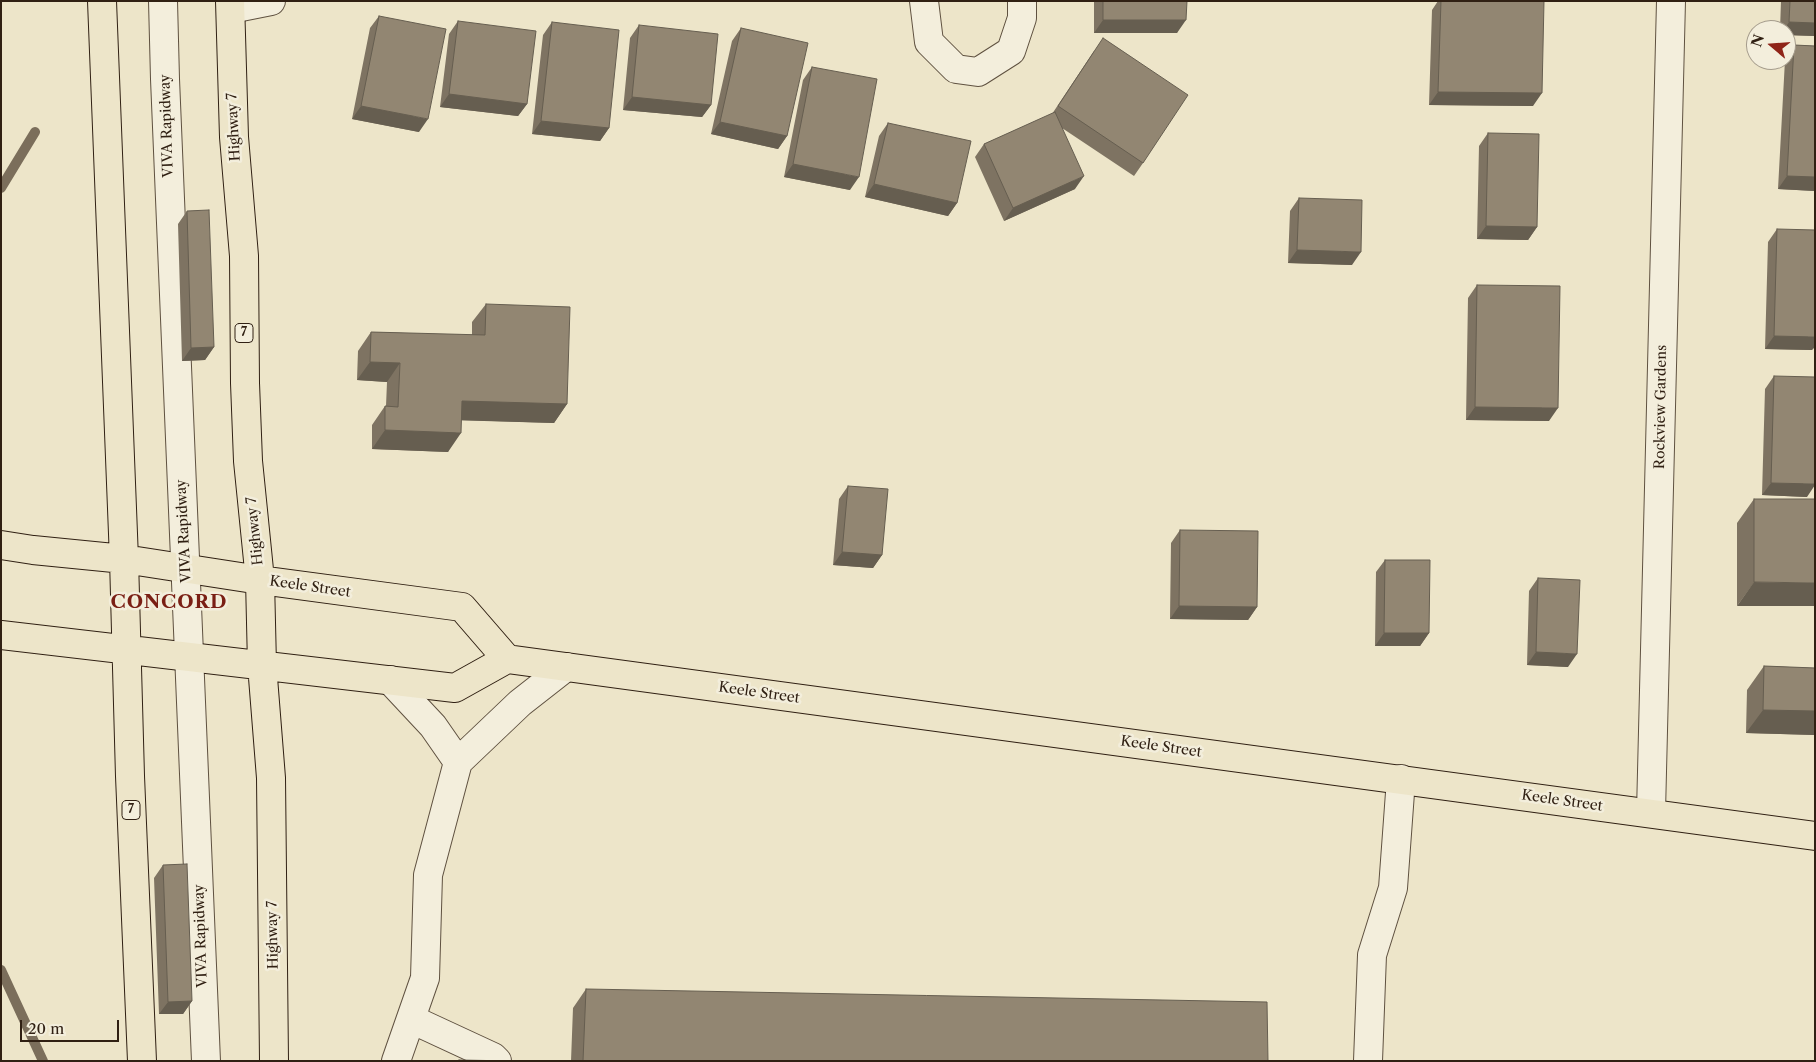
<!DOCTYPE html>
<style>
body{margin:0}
#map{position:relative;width:1816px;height:1062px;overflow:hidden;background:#ede5c9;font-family:"Libre Caslon Text",serif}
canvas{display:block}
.frame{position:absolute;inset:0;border:2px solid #302013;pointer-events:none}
.north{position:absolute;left:1746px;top:20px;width:50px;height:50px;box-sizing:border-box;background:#f3eedc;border:1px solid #a59c8c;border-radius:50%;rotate:288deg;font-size:14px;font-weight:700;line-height:20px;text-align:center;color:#302013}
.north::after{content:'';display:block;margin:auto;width:18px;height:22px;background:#8f2418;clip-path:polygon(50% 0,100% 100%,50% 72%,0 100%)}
.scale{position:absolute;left:20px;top:1020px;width:99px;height:22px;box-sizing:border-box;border:2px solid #302013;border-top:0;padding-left:6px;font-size:15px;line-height:18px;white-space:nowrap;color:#302013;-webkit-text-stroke:4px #f3eedc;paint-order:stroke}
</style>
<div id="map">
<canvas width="1816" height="1062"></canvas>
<div class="frame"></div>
<div class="north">N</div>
<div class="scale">20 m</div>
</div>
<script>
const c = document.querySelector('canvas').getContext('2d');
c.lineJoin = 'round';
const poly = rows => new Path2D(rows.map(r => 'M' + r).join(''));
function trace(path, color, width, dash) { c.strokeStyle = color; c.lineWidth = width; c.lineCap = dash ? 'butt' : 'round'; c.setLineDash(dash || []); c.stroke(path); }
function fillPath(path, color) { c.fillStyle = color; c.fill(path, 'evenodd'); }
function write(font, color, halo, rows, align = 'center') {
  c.font = font + ' "Libre Caslon Text",serif'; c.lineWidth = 5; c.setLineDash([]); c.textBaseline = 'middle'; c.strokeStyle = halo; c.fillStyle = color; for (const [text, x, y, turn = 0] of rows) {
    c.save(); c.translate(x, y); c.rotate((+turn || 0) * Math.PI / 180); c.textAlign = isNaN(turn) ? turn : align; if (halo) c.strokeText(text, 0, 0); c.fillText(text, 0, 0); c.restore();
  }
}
trace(poly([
 [1,188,35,132],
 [1,970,43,1061]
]), '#7b6e5b', 10);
const minor = poly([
 [163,1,165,79,206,1061],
 [924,1,929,42,956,69,978,72,1011,51,1022,18,1022,1],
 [231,9,271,1],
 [390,680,433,726,458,762],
 [1651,812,1671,1],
 [411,1019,493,1057,497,1061],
 [396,1061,425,978,428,875,458,762,520,703,566,667],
 [1368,1061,1372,955,1393,888,1401,779]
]);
const major = poly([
 [102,1,124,559,130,776,142,1061],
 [230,1,234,137,244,256,245,383,248,461,260,580,262,665,271,778,274,1061],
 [1,545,33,550,124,559,260,580,462,607,507,659],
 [1,635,455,688,507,659,1815,836]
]);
trace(minor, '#5f5140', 30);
trace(major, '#302013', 30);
trace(minor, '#f3eedc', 28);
trace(major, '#ede5c9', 28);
fillPath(poly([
 [1094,1,1187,1,1177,33,1094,33],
 [1438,1,1544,1,1533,106,1429,105,1432,10],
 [1781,1,1815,1,1815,36,1786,35,1786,30,1780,30],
 [379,16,419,132,352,119,370,28],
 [458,21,527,104,518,116,440,107,449,34],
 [552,22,609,128,600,141,532,134,543,35],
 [639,25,711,105,702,117,623,110,630,38],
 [741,28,787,136,778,149,711,134,732,41],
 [1794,45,1815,46,1815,191,1778,189,1785,60,1786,60,1786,56],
 [1094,51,1143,163,1134,176,1062,128,1075,189,1004,221,975,157,984,144,1052,114],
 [812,67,850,190,784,177,803,80],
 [888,123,957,203,948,216,865,197,879,136],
 [1488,133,1537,227,1528,240,1477,239,1479,146],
 [1299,198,1352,265,1288,263,1290,211],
 [187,211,214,347,205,360,182,361,178,224],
 [1777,229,1812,350,1765,349,1768,242],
 [1477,285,1549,421,1466,420,1468,298],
 [486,304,567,404,554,423,461,420,448,452,372,449,372,425,385,406,386,406,387,382,357,380,358,351,371,332,472,335,472,322],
 [1774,376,1807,497,1762,495,1765,389],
 [848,486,882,555,873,568,833,565,839,499],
 [1754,499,1815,499,1737,606,1737,523],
 [1180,530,1257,607,1248,620,1170,619,1171,543],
 [1385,560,1429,633,1420,646,1375,646,1376,572],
 [1538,578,1568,667,1527,665,1529,591],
 [1764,666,1815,668,1815,735,1746,733,1747,690],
 [163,865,192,1001,183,1014,159,1014,154,878],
 [586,989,1268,1061,571,1061,573,1008]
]), '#7e7362');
fillPath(poly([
 [1103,20,1186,20,1177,33,1094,33],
 [1789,22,1815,23,1815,36,1786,35,1786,30,1784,30],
 [1438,92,1542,93,1533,106,1429,105],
 [449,94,527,104,518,116,440,107],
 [632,97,711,105,702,117,623,110],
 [361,106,428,119,419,132,352,119],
 [541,121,609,128,600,141,532,134],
 [720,122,787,136,778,149,711,134],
 [793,164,859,177,850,190,784,177],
 [1084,176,1075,189,1004,221,1013,208],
 [1787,176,1815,177,1815,191,1778,189],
 [874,184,957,203,948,216,865,197],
 [1486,226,1537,227,1528,240,1477,239],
 [1297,250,1361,252,1352,265,1288,263],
 [1774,336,1815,337,1815,347,1812,350,1765,349],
 [214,347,205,360,182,361,191,348],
 [370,362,400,363,387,382,357,380],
 [462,401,567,404,554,423,449,420],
 [1475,407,1558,408,1549,421,1466,420],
 [385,430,461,433,448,452,372,449],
 [1771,483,1815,484,1815,485,1807,497,1762,495],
 [842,552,882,555,873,568,833,565],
 [1754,582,1815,583,1815,606,1737,606],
 [1179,606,1257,607,1248,620,1170,619],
 [1384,633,1429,633,1420,646,1375,646],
 [1536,652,1577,654,1568,667,1527,665],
 [1763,710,1815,711,1815,735,1746,733],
 [192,1001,183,1014,159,1014,168,1002]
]), '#665e50');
const building = poly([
 [1103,1,1187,1,1186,20,1103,20,1103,1],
 [1441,1,1544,1,1542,93,1438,92,1441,1],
 [1790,1,1815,1,1815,23,1789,22,1790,1],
 [379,16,446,29,428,119,361,106,379,16],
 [458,21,536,31,527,104,449,94,458,21],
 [552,22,619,30,609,128,541,121,552,22],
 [639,25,718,34,711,105,632,97,639,25],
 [741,28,808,43,787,136,720,122,741,28],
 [1103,38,1188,95,1143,163,1058,106,1103,38],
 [1794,45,1815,46,1815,177,1787,176,1794,45],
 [812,67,877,79,859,177,793,164,812,67],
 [1055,112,1084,176,1013,208,984,144,1055,112],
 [888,123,971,141,957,203,874,184,888,123],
 [1488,133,1539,134,1537,227,1486,226,1488,133],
 [1299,198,1362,200,1361,252,1297,250,1299,198],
 [209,210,214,347,191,348,187,211,209,210],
 [1777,229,1815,230,1815,337,1774,336,1777,229],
 [1477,285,1560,286,1558,408,1475,407,1477,285],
 [486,304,570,307,567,404,462,401,461,433,385,430,385,406,398,407,400,363,370,362,371,332,485,335,486,304],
 [1774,376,1815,377,1815,484,1771,483,1774,376],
 [848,486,888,489,882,555,842,552,848,486],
 [1754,499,1815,499,1815,583,1754,582,1754,499],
 [1180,530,1258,531,1257,607,1179,606,1180,530],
 [1385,560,1430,560,1429,633,1384,633,1385,560],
 [1538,578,1580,580,1577,654,1536,652,1538,578],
 [1764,666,1815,668,1815,711,1763,710,1764,666],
 [187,864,192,1001,168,1002,163,865,187,864],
 [586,989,1267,1002,1268,1061,583,1061,586,989],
 [459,1060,513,1061,459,1061,459,1060]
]);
fillPath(building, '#928672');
trace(building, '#665e50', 1);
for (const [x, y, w] of [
 [244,333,18],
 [131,810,18]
]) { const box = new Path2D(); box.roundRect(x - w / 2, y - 9.5, w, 19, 4); c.fillStyle = '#f3eedc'; c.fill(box); trace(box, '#302013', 1); }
write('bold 12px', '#302013', null, [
 ["7",244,333],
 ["7",131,810]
]);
write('14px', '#302013', '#f3eedc', [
 ["VIVA Rapidway",167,126,-92],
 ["Highway 7",234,127,-93],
 ["Rockview Gardens",1661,407,-89],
 ["VIVA Rapidway",184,531,-93],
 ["Highway 7",255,531,-96],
 ["Keele Street",310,587,8],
 ["Keele Street",759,693,8],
 ["Keele Street",1161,747,8],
 ["Keele Street",1562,801,8],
 ["Highway 7",273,935,-91],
 ["VIVA Rapidway",201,936,-92]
]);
c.letterSpacing = '1px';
write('bold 19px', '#7a1f14', '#f3eedc', [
 ["CONCORD",169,603]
]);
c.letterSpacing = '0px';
</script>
